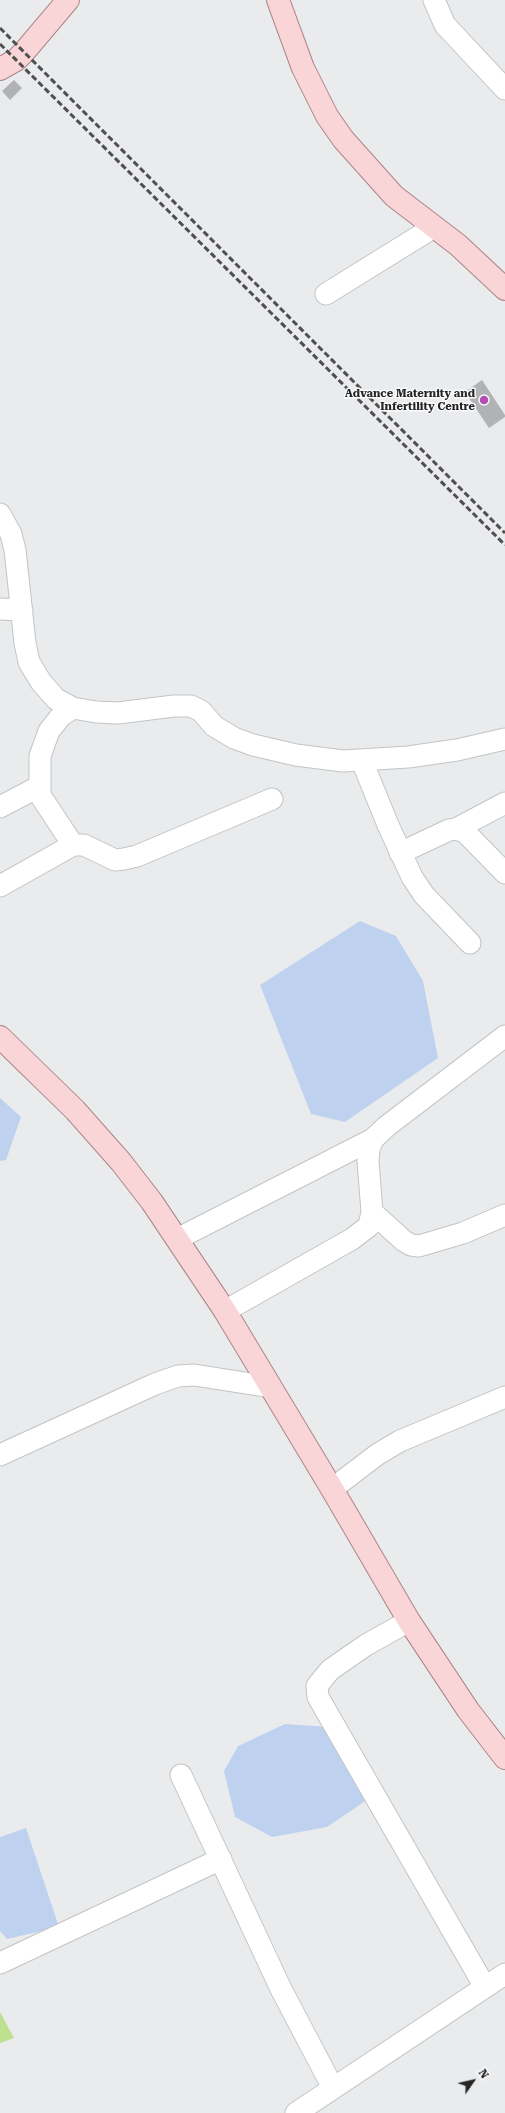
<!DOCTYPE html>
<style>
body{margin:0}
#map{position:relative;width:505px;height:2113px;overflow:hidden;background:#eaebed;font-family:"Roboto Serif",serif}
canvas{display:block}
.north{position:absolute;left:453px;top:2061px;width:40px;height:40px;-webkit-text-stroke:3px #f8f9fa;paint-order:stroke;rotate:56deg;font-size:11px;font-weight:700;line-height:16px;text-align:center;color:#252526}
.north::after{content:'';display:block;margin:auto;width:14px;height:18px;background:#252526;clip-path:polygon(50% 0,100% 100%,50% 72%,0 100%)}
</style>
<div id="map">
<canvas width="505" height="2113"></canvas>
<div class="north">N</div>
</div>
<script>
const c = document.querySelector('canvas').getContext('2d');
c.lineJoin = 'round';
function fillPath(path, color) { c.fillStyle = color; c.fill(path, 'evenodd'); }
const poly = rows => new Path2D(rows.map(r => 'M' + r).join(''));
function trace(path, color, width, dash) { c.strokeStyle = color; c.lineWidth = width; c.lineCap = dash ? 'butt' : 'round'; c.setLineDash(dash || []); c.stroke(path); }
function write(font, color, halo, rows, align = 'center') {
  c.font = font + ' "Roboto Serif",serif'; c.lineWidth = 3; c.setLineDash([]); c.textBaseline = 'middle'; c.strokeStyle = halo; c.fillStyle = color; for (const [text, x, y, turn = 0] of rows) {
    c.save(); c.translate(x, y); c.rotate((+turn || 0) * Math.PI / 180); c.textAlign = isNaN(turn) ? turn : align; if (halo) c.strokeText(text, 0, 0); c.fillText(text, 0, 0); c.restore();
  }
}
fillPath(poly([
 [0,2012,14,2038,0,2043]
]), '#bee18f');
fillPath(poly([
 [360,921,396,936,423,981,438,1058,345,1122,311,1114,260,985],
 [0,1098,21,1117,6,1160,0,1161],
 [285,1724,330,1727,370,1798,327,1827,272,1837,235,1817,224,1771,238,1746],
 [26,1828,59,1927,7,1939,0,1931,0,1837]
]), '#bed2f0');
fillPath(poly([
 [14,80,22,88,10,100,2,91],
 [482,380,505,415,505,417,489,428,465,392]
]), '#b1b2b3');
const minor = poly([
 [434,0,445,25,505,89],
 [326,294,434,227],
 [0,514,11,534,15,550,25,643,29,662,41,682,56,699,73,708,96,712,118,713,174,706,191,706,201,711,214,726,234,738,253,745,296,755,343,761,408,757,457,750,505,739],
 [0,609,22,610],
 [73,708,61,716,49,731,40,756,40,795,73,845],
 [362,761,388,825,412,877,424,895,470,943],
 [0,807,40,786],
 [456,829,505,803],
 [400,853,449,830,456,829,465,832,505,873],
 [0,886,73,845,84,845,115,860,124,859,137,856,272,799],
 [372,1212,404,1241,411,1245,419,1246,463,1233,505,1215],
 [177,1239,373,1139],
 [225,1311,352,1239,369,1226,372,1212,368,1161,369,1149,373,1139,387,1126,505,1036],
 [0,1455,155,1384,178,1376,194,1375,271,1387],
 [332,1489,378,1454,400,1441,505,1397],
 [409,1621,366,1645,330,1670,317,1686,318,1697,485,1987],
 [181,1775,281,1989,333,2088],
 [0,1963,221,1859],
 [296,2113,505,1974]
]);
const major = poly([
 [278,0,303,68,327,116,343,139,394,196,458,245,505,289],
 [0,69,16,60,24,52,68,0],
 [0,1037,75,1110,121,1162,152,1202,225,1311,332,1489,409,1621,468,1710,505,1758]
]);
trace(minor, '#c2c4c5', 23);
trace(major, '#ac8588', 24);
trace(minor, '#fff', 21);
trace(major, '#f9d5d7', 22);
trace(poly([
 [0,28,505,533],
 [0,44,505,545]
]), '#4f4f50', 3, [6, 3]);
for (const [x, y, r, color] of [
 [484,400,5,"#b44eb3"]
]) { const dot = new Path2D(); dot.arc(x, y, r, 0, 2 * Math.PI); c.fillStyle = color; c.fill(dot); trace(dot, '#f8f9fa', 1.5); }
write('bold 11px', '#252526', '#f8f9fa', [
 ["Advance Maternity and",475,394],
 ["Infertility Centre",475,407]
], 'right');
</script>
